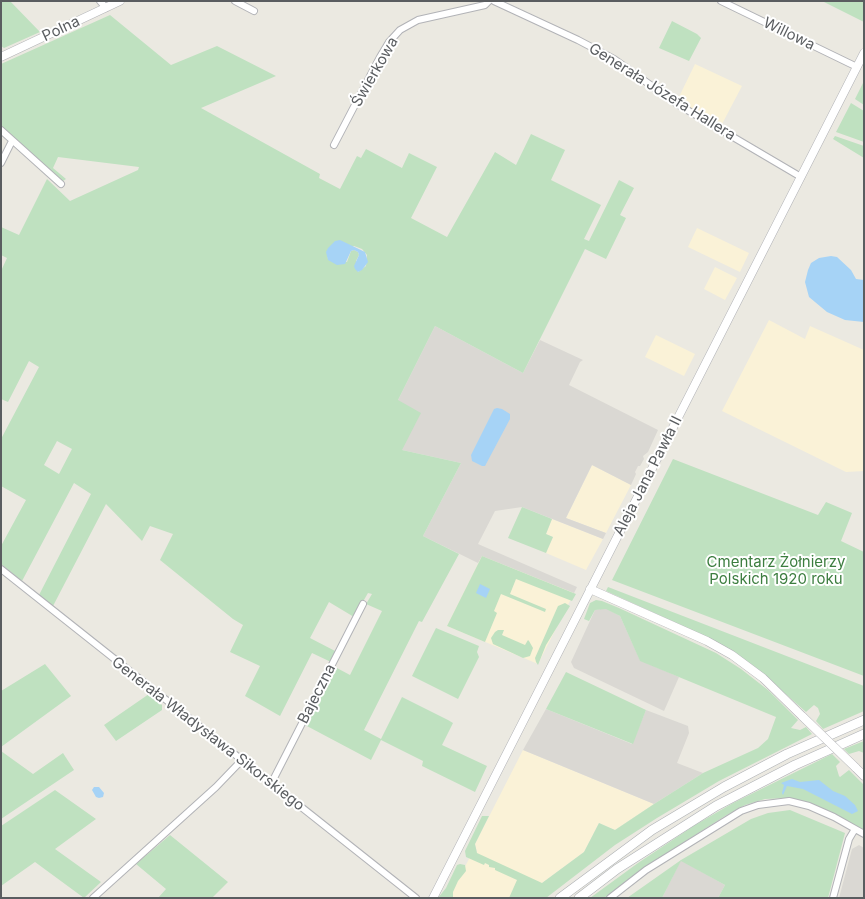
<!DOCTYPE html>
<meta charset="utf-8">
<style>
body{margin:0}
#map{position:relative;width:865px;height:899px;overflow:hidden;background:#ebe9e1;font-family:Inter,sans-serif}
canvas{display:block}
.frame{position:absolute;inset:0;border:2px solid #5a5d60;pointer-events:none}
</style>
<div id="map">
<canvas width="865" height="899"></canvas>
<div class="frame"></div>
</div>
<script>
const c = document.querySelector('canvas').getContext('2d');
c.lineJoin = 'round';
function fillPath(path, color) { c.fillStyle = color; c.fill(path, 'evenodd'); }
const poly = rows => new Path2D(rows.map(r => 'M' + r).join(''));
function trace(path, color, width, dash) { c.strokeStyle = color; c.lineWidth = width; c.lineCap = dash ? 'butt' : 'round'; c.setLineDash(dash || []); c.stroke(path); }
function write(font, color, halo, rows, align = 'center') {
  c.font = font + ' Inter,sans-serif'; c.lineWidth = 4; c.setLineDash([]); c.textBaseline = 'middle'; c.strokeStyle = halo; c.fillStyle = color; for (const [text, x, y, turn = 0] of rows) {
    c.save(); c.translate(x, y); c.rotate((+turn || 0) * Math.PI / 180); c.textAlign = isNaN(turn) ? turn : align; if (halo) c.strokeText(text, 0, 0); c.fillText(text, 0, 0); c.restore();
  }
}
fillPath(poly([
 [695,64,742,86,721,126,677,101],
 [697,228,749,253,740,272,688,247],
 [715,267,737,278,725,300,704,289],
 [769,320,805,339,810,326,864,350,864,471,846,472,722,411],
 [656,335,695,354,684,376,645,357],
 [592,465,631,485,606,533,566,518],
 [552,519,603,539,586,570,546,553,553,537,546,534],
 [482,556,574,593,538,664,447,626],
 [523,750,654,804,615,830,599,823,584,852,542,883,531,898,449,898,473,851,477,852,475,844]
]), '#faf2d7');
fillPath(poly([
 [435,326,523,373,540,340,583,360,580,362,569,385,658,430,648,452,643,456,644,459,640,466,638,466,635,472,636,474,631,485,592,465,566,518,606,533,603,539,522,507,495,511,478,544,577,587,574,593,482,556,478,563,423,536,461,463,402,450,398,400],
 [606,608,620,616,640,660,679,677,664,711,574,668,571,662,595,610],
 [546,709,632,744,646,710,688,726,689,733,677,763,703,773,654,804,523,750],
 [859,845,864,848,864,898,839,898,852,849],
 [681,860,725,885,718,898,662,898]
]), '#dad8d3');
fillPath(poly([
 [1,1,10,1,40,32,4,48,1,46],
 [822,1,864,1,864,22],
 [110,15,171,65,217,46,276,76,201,108,320,174,319,178,340,189,357,156,361,158,366,149,402,168,409,153,437,167,411,218,447,237,495,152,516,165,531,134,565,150,551,180,601,205,584,239,589,241,619,180,634,188,620,215,626,218,606,259,585,249,523,373,435,326,398,400,421,413,402,450,461,463,423,536,459,554,422,622,419,621,364,730,381,739,402,697,448,720,453,723,442,745,487,766,475,792,422,766,423,761,381,740,371,760,305,725,335,667,350,675,382,611,366,604,372,594,368,593,354,617,329,602,310,638,337,652,331,662,312,653,280,716,245,696,260,666,230,652,243,625,233,619,160,560,173,534,150,526,142,541,106,504,53,606,39,595,91,494,74,483,22,581,1,564,1,546,26,500,1,486,1,439,39,367,29,361,8,402,1,399,1,271,7,258,1,255,1,227,19,235,47,179,70,201,138,170,139,167,58,157,53,168,66,179,63,181,55,176,1,127,1,64],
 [354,246,362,249,367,255,366,266,358,272,356,261,359,255,358,252,354,250,351,251,347,262,327,258],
 [57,441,72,449,59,474,44,465],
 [672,21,697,34,701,38,689,61,659,48],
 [864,81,864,105,855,99],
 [851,103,864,111,864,142,836,132],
 [835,136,864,146,864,158,833,139],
 [673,459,818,515,826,502,852,513,841,541,864,552,864,676,612,580],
 [522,507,552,519,546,534,553,537,546,553,508,538],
 [482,556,576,594,572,601,516,579,510,594,546,609,545,612,501,594,494,611,497,613,485,642,447,626],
 [608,587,864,686,864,711,823,729,816,721,820,714,818,708,814,705,806,712,754,666,722,645,703,635,606,591],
 [596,600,602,601,619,608,716,653,741,669,768,690,798,720,791,728,800,730,806,727,812,734,719,781,657,818,615,845,546,898,509,898,517,880,495,870,495,868,489,867,489,865,485,863,484,865,466,857,465,851,482,816,489,816,475,844,477,853,542,883,584,852,599,823,615,830,654,804,703,773,758,748,768,739,776,717,640,661,620,616,606,609,595,610,589,621,584,619,590,603],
 [565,603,570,606,546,645,538,665,536,662,535,658,558,606],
 [436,628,479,646,477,652,479,657,458,699,412,676],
 [498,630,504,630,502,635,525,645,528,640,529,641,533,648,530,656,523,658,493,644,491,638,495,632],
 [45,664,71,696,1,747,1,691],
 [566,672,646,710,633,744,546,709],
 [149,694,162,705,162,710,116,741,104,725],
 [864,741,864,753,859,751,849,754,844,749],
 [1,751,33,774,63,753,74,770,1,819],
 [832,754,840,762,836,766,839,776,840,777,849,770,864,785,864,830,813,804,789,798,765,799,745,805,725,816,659,858,604,898,590,898,638,863,695,825,733,803],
 [55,790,96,819,55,849,101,882,84,898,35,862,1,886,1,826],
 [790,810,845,833,828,898,718,898,725,885,681,861,662,898,627,898,681,860,751,819,768,813],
 [170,835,228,882,212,898,158,898,166,889,136,864],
 [460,864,465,865,466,871,458,881,453,892,453,898,438,898,446,888,457,865]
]), '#bfe1c0');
fillPath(poly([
 [340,240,365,252,368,262,362,270,358,272,355,269,354,266,359,255,358,252,354,250,351,251,345,264,337,265,328,260,326,252,328,248,335,241],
 [831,256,837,257,851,270,856,279,864,280,864,322,845,320,827,312,809,297,805,282,808,270,811,263,819,258],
 [497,408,502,409,510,414,510,419,485,466,482,466,472,461,471,455,494,409],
 [480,584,490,589,486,598,476,593],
 [792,779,800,782,819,780,833,791,845,796,855,805,858,811,852,814,803,789,787,786,783,795,782,793,784,785,781,783],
 [94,787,99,787,104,793,103,797,99,798,96,797,92,790]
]), '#a6d3f6');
const minor = poly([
 [100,1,106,8],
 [235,1,254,11],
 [494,1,578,40,614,59,677,104,801,177],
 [721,1,857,67],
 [1,130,61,184],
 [334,145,380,57,389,42,400,30,418,20,485,5,489,1],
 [1,163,12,141],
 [1,569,416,898],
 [271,784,363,604],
 [93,898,216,787,241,761],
 [610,898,646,870,741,811,758,805,789,801,809,806,834,817,864,834],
 [833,898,849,839,855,829]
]);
const tertiary = poly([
 [1,57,120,1],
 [590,589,707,641,732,655,763,678,803,717],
 [855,767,864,776],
 [433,898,864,53]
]);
const secondary = poly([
 [560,898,652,830,724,787,787,754,864,720],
 [579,898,617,869,716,806,795,765,864,734]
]);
trace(minor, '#b2b3b7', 8);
trace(tertiary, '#b2b3b7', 9);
trace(secondary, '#aeb1b5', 10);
trace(minor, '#fff', 6);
trace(tertiary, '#fff', 8);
trace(secondary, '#fff', 9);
const tertiaryBridge = poly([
 [803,717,855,767]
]);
trace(tertiaryBridge, '#b2b3b7', 9, []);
trace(tertiaryBridge, '#fff', 8);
write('15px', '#5a5d60', '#fff', [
 ["Polna",61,29,-25],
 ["Willowa",789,34,26],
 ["Świerkowa",375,72,-60],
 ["Generała Józefa Hallera",662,92,32],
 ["Aleja Jana Pawła II",648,476,-63],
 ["Bajeczna",317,694,-63],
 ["Generała Władysława Sikorskiego",208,734,38]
]);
write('15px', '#3c7d3f', '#fff', [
 ["Cmentarz Żołnierzy",776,562],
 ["Polskich 1920 roku",776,579]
]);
</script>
